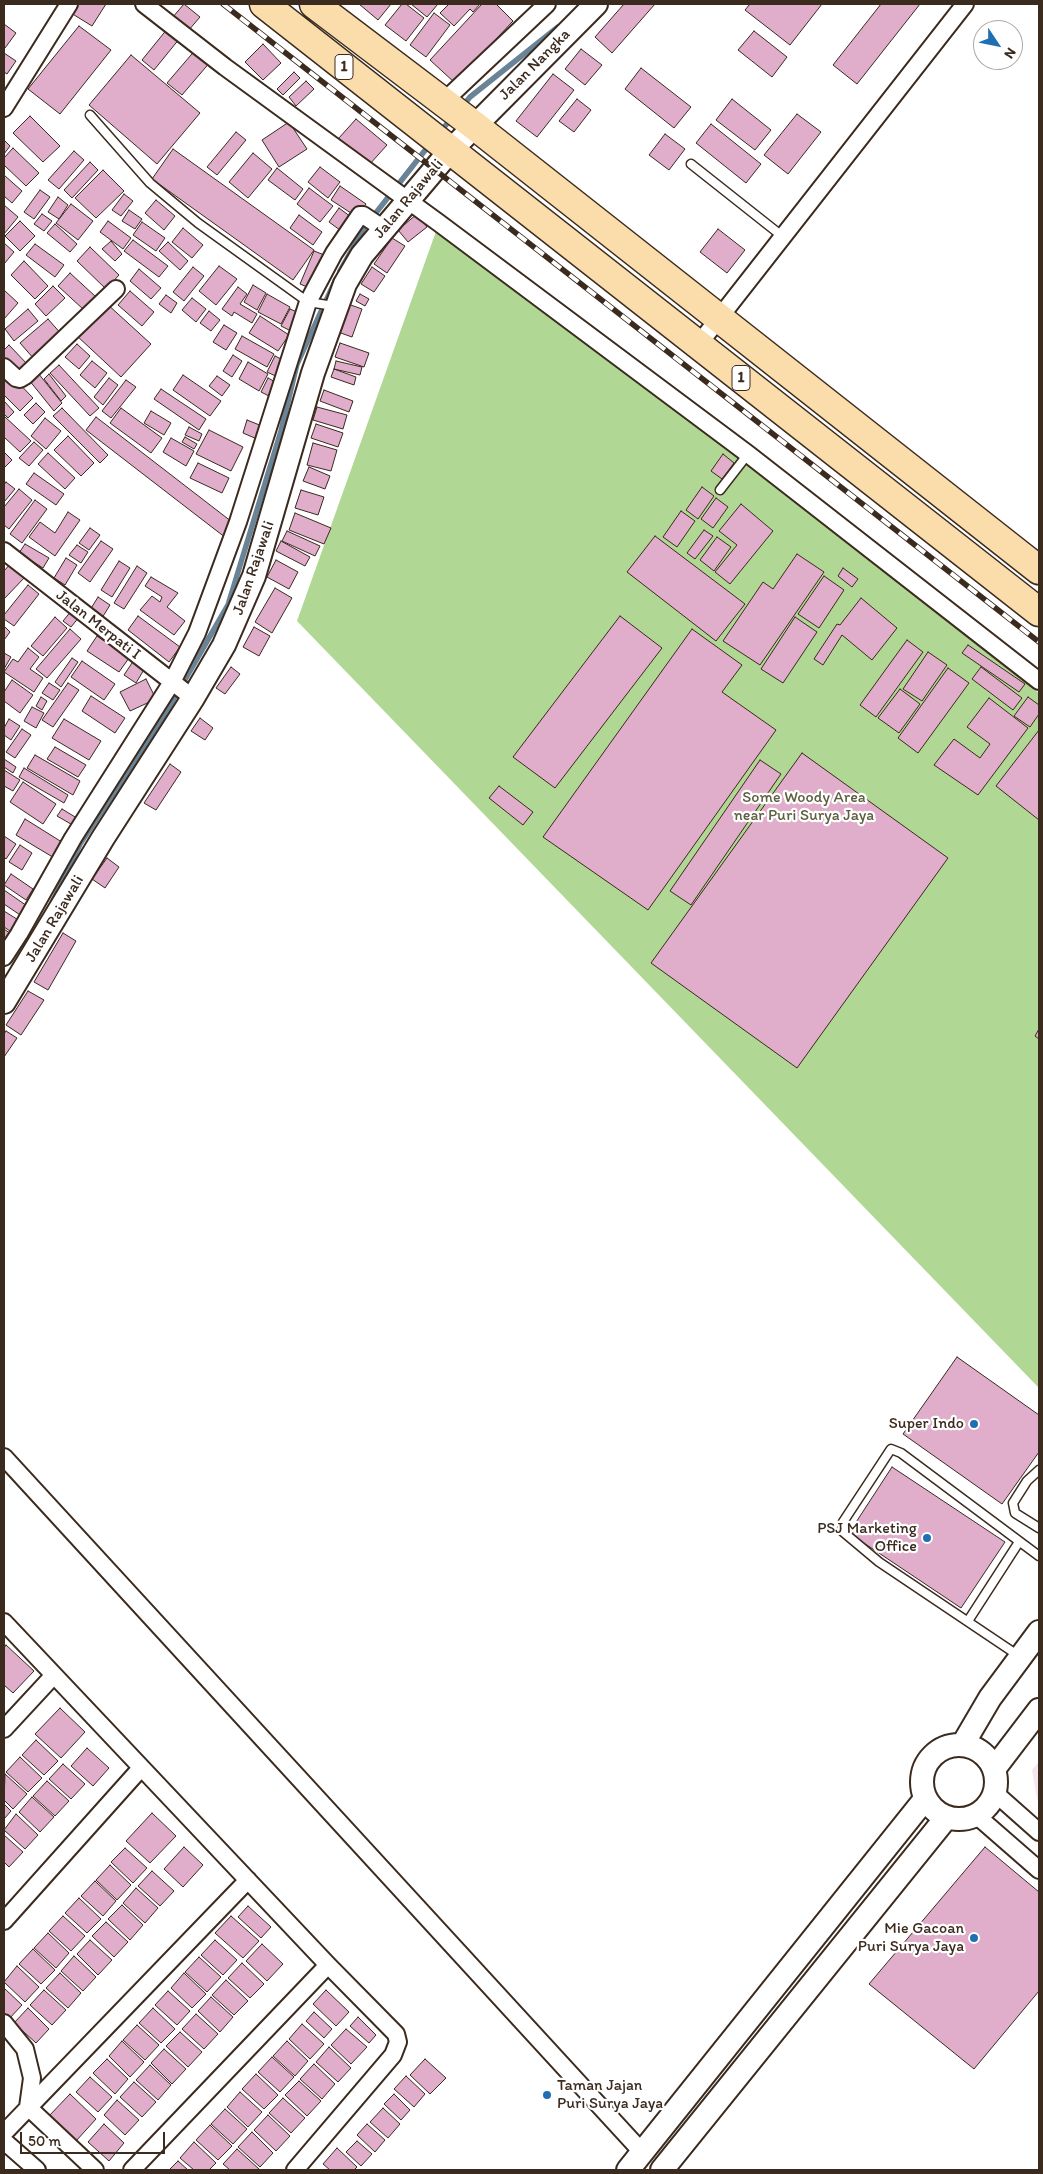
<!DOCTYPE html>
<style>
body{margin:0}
#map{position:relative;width:1043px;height:2174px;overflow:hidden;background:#fff;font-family:Itim,sans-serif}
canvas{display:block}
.frame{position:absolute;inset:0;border:5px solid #3b2a1e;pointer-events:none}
.north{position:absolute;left:973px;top:20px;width:50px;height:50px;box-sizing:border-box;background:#fff;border:1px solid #b1aaa5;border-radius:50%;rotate:124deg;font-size:14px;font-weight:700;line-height:20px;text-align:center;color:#3b2a1e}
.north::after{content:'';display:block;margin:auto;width:18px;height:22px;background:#1f6fb2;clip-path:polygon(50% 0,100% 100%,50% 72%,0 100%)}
.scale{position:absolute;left:20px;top:2132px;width:145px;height:22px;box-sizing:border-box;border:2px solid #3b2a1e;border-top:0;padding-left:6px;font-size:15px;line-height:18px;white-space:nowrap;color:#3b2a1e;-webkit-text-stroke:4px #fff;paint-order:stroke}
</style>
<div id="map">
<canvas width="1043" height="2174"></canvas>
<div class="frame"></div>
<div class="north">N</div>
<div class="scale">50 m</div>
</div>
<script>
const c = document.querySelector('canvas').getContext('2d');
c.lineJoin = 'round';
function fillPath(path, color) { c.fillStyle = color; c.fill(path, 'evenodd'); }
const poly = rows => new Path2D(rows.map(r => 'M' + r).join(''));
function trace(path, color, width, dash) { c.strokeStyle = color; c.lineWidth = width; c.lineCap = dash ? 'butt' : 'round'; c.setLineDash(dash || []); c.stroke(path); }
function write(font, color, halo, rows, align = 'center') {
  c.font = font + ' Itim,sans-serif'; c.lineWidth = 4.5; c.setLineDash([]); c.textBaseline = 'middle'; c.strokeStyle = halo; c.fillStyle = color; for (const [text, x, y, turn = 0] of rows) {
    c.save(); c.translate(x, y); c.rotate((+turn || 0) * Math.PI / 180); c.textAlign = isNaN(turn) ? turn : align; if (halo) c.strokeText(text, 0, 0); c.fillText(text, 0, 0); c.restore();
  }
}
fillPath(poly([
 [1039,1761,1039,1801,1037,1799,1032,1770]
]), '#f6e6ef');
fillPath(poly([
 [439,223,1039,693,1039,1388,297,621]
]), '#b0d793');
trace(poly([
 [462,107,470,97,558,27],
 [439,133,452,118],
 [340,271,364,228,430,144],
 [52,903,80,844,161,721,228,605,281,431,297,364,336,279]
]), '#6a8497', 5.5);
const building = poly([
 [77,4,106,4,92,26,71,13,77,4],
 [184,4,200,17,188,31,172,18,184,4],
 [359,4,391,4,378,20,359,4],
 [402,4,406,4,424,18,406,41,385,25,402,4],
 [411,4,438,4,427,17,411,4],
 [449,4,480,4,473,12,470,9,454,26,440,13,449,4],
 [482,4,496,4,513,21,455,83,430,60,482,4],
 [624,4,655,4,612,53,595,37,624,4],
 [750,4,822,4,790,45,745,10,750,4],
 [881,4,920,4,857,84,833,65,881,4],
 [434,13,450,25,426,57,410,45,434,13],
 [4,24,16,33,5,48,4,47,4,24],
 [79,26,111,50,60,114,28,89,79,26],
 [168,28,180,38,154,70,142,60,168,28],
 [754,31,787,57,772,77,738,50,754,31],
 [263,44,281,63,263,80,245,62,263,44],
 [197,48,211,61,182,95,167,83,197,48],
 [581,49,602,65,585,85,565,69,581,49],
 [4,53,16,61,7,74,4,72,4,53],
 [131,55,200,113,157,164,89,105,131,55],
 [641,68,691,107,674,128,625,89,641,68],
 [294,72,300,78,283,95,277,89,294,72],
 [553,74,574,90,537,137,516,121,553,74],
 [306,81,314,89,296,106,289,97,306,81],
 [577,99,591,110,574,132,559,121,577,99],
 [732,99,771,130,755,150,716,120,732,99],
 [797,114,821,132,788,174,764,155,797,114],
 [30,116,60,146,43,162,13,133,30,116],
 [356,119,387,145,369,165,338,139,356,119],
 [289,122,307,149,279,167,262,140,289,122],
 [711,124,761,164,746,183,696,143,711,124],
 [236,132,246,140,217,175,207,167,236,132],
 [665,134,685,149,669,170,649,155,665,134],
 [4,140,10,146,4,154,4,140],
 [13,148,39,173,26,186,4,165,4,158,13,148],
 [173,149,314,250,293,280,152,179,173,149],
 [74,151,84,160,59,189,48,180,74,151],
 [253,153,272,169,248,198,229,182,253,153],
 [90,162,98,170,72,198,64,190,90,162],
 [320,167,340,182,328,198,308,182,320,167],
 [277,168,303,189,295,200,268,180,277,168],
 [103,170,124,191,96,218,75,198,103,170],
 [4,175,22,191,12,203,4,196,4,175],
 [340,186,366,204,357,217,331,200,340,186],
 [309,188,333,206,320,222,297,204,309,188],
 [40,190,50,197,34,219,24,212,40,190],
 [124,194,133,201,121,216,112,210,124,194],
 [58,197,68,205,59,219,48,212,58,197],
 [156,200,175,216,164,230,145,213,156,200],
 [71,204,93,221,78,240,56,223,71,204],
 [4,205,18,217,4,234,4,205],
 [339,208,355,220,344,233,329,222,339,208],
 [129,210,142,219,135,229,122,221,129,210],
 [42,214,52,221,44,231,34,224,42,214],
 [417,214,427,227,408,242,398,230,417,214],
 [299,215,322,232,313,245,290,228,299,215],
 [20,221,35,236,20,251,5,236,20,221],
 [108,221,131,238,123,249,100,232,108,221],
 [142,222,165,238,156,251,133,235,142,222],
 [55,224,77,244,70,252,47,233,55,224],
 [183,228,203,245,192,258,172,242,183,228],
 [718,229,745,250,727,273,700,252,718,229],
 [392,238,405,246,387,273,374,264,392,238],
 [133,240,168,266,159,277,124,251,133,240],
 [111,241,122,254,115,261,102,249,111,241],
 [168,242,188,261,180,270,159,251,168,242],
 [4,243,14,252,4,264,4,243],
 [35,244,64,265,55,277,26,255,35,244],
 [90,247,119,275,106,289,77,261,90,247],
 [314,251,327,256,312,289,300,284,314,251],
 [24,261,48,286,35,299,11,275,24,261],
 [219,266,237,279,216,305,199,291,219,266],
 [193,267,204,276,184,301,173,292,193,267],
 [372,267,385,276,374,292,361,284,372,267],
 [139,269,161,288,151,299,130,281,139,269],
 [70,273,96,297,84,310,58,286,70,273],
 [253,285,266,293,257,310,244,302,253,285],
 [53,286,65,298,46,316,35,304,53,286],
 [238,287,247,294,240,304,257,314,252,323,234,312,232,316,222,309,238,287],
 [4,290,18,303,4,319,4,290],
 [130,291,154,312,142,326,118,305,130,291],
 [267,294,290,307,281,324,258,312,267,294],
 [360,294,369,299,365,306,356,301,360,294],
 [166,295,177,303,171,313,159,304,166,295],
 [192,298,206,309,196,322,182,310,192,298],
 [106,303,151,344,121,377,76,335,106,303],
 [348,304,362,309,352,337,338,332,348,304],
 [28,309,38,321,14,341,5,329,28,309],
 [290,309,304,315,295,333,281,326,290,309],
 [209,311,220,320,211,331,200,323,209,311],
 [260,316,289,335,278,351,249,333,260,316],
 [48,319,63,336,35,360,20,343,48,319],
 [224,325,237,333,226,350,213,342,224,325],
 [242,336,274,354,267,367,235,349,242,336],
 [340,343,369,353,364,367,335,357,340,343],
 [77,344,90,356,79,369,65,357,77,344],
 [9,345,29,366,19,376,4,360,4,350,9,345],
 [233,355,242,361,232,377,223,371,233,355],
 [275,356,289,363,282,379,267,372,275,356],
 [92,361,107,373,95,388,80,375,92,361],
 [336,361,362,367,360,375,334,369,336,361],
 [248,362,268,374,259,391,239,379,248,362],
 [59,365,99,408,90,416,50,373,59,365],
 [334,369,356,377,354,385,331,377,334,369],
 [38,373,62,403,54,411,29,380,38,373],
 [10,374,33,398,20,411,4,395,4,381,10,374],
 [49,374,66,396,61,401,44,379,49,374],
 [183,375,221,401,210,416,173,390,183,375],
 [217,376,230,385,222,396,209,386,217,376],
 [109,378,118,385,103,405,94,397,109,378],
 [268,378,281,385,273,398,261,392,268,378],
 [126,380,136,387,111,418,102,411,126,380],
 [161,389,206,419,199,430,154,399,161,389],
 [324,390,353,401,349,412,320,401,324,390],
 [4,401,14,412,8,418,4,414,4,401],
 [36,403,45,412,33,424,24,415,36,403],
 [317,407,347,415,343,429,313,420,317,407],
 [62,408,108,455,100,463,53,416,62,408],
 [121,408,162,438,151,453,110,423,121,408],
 [151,411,171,423,164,435,144,423,151,411],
 [4,416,31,441,20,452,4,437,4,416],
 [96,417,236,525,226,538,86,430,96,417],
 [45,418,61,431,46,449,31,436,45,418],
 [247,420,262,426,257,439,243,433,247,420],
 [316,424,343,433,338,447,311,438,316,424],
 [189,427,202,434,199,441,185,435,189,427],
 [209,430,243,447,231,471,196,454,209,430],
 [68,436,94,463,81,476,54,450,68,436],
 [185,437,197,444,194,449,182,442,185,437],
 [171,438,194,451,186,466,163,452,171,438],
 [34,442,43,450,29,466,19,458,34,442],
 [313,443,337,450,331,471,307,465,313,443],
 [4,452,12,460,4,468,4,452],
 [48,453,75,478,65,489,38,464,48,453],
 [723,454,734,463,722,479,711,471,723,454],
 [198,463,229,478,222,493,190,478,198,463],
 [309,467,330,476,325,489,303,481,309,467],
 [34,473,64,494,56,505,26,484,34,473],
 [6,482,15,489,4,502,4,485,6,482],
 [702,487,714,496,698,519,686,510,702,487],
 [19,489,32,500,9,529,4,525,4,507,19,489],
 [301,490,324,497,318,515,295,508,301,490],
 [716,498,728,507,713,528,701,519,716,498],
 [35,500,47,509,22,543,10,534,35,500],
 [741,504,773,531,730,584,715,572,737,545,719,531,741,504],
 [681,511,695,521,677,547,663,537,681,511],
 [68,512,80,520,55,556,29,537,40,522,55,533,68,512],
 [295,513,331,528,324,544,289,530,295,513],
 [90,528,100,535,89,550,79,543,90,528],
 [704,530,713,536,695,559,687,553,704,530],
 [287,531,320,546,315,556,282,541,287,531],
 [655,536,745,604,716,641,627,572,655,536],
 [717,537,731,547,714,571,700,560,717,537],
 [101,541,113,549,90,582,78,573,101,541],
 [281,541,310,557,305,566,276,551,281,541],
 [25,544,49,558,43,568,19,553,25,544],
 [77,545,88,552,81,563,69,555,77,545],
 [797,554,824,572,760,665,723,641,763,582,773,589,797,554],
 [66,558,77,565,65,585,54,578,66,558],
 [276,560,298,572,289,589,267,577,276,560],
 [119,561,130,568,112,597,101,590,119,561],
 [11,563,25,577,4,599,4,571,11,563],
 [137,566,147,573,124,609,114,603,137,566],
 [843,568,858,579,852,587,838,576,843,568],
 [824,576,844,590,819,628,798,614,824,576],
 [151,577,178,593,167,607,185,621,174,635,140,610,152,596,160,602,162,597,145,586,151,577],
 [28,585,39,594,14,626,4,619,4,615,28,585],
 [275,588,292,598,272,633,255,622,275,588],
 [98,597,110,605,102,618,90,610,98,597],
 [861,598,897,628,872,660,842,635,823,665,814,659,837,624,840,625,861,598],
 [72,610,80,616,71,627,63,621,72,610],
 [138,616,180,647,169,662,128,630,138,616],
 [620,616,662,648,555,788,513,757,620,616],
 [55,617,67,628,43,656,31,646,55,617],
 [795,617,817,632,783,683,761,669,795,617],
 [4,626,10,632,4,640,4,626],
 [254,627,270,636,259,656,243,647,254,627],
 [70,629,81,639,47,678,36,669,70,629],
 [692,629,742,665,722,692,776,730,648,910,543,837,692,629],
 [97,636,129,658,119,672,87,651,97,636],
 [907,640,923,652,876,717,860,705,907,640],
 [968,645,1025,684,1019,692,962,653,968,645],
 [28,648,39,657,30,669,43,678,34,692,4,672,13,659,18,662,28,648],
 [928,652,947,665,922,701,903,689,928,652],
 [4,653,11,657,4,669,4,653],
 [72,658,78,662,61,687,55,682,72,658],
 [134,660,145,668,136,683,124,675,134,660],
 [82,661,115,684,104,700,71,677,82,661],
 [231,667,240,674,225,694,216,688,231,667],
 [981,667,1022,698,1013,710,972,679,981,667],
 [948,668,969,683,918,753,898,738,948,668],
 [146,679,156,699,130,711,120,692,146,679],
 [12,680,33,695,20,713,4,701,4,692,12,680],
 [49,683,60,690,53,700,42,693,49,683],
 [68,683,79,690,53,727,42,720,68,683],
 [900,689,920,704,899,733,878,718,900,689],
 [91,696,125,718,115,733,82,711,91,696],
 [41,697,47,701,42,710,36,706,41,697],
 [1028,697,1039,705,1039,714,1030,727,1014,716,1028,697],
 [989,698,1028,728,978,795,934,765,954,739,980,758,990,744,967,727,989,698],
 [32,707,44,713,36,728,24,721,32,707],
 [200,718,213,728,205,740,191,731,200,718],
 [9,719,20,726,11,740,4,735,4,728,9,719],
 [64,719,101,741,89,760,52,738,64,719],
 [22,729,31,735,15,758,6,752,22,729],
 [1039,730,1039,820,996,786,1039,730],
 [55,747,86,765,78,777,47,759,55,747],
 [802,753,948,858,797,1068,651,963,802,753],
 [35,755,80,781,73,795,27,768,35,755],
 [4,759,16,767,13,773,4,767,4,759],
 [760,760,781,774,691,905,670,891,760,760],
 [170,764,181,772,156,810,144,803,170,764],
 [24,768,68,795,64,803,19,777,24,768],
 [4,770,20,780,13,791,4,786,4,770],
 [23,782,56,804,43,824,10,802,23,782],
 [499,786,533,812,523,825,489,798,499,786],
 [62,809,80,820,76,827,57,816,62,809],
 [25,819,65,844,56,859,16,835,25,819],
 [4,836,16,844,6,859,4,857,4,836],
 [20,845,32,853,22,870,9,862,20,845],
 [107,858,119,867,105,888,92,879,107,858],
 [11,874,33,889,26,900,4,885,11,874],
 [4,890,30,908,23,917,4,904,4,890],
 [4,911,23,923,16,935,4,927,4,911],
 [4,929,11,934,5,943,4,942,4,929],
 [63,933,76,941,48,990,34,982,63,933],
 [28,991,44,1000,21,1035,6,1025,28,991],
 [1039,1029,1039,1039,1035,1036,1039,1029],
 [6,1031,17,1038,4,1057,4,1034,6,1031],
 [957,1357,1039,1415,1039,1452,1002,1504,903,1434,957,1357],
 [892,1467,1005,1542,961,1608,849,1533,892,1467],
 [6,1645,34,1671,13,1693,4,1685,4,1648,6,1645],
 [60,1708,85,1732,61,1758,35,1734,60,1708],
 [36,1740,58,1761,44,1775,22,1755,36,1740],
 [87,1748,109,1768,93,1786,71,1766,87,1748],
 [20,1757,42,1778,28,1792,6,1772,20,1757],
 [63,1764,85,1784,71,1799,49,1779,63,1764],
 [5,1774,27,1794,13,1809,4,1800,5,1774],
 [47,1781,69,1801,55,1816,33,1796,47,1781],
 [32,1797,54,1817,40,1832,19,1812,32,1797],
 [4,1804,11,1811,4,1819,4,1804],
 [152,1813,176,1836,150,1863,126,1841,152,1813],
 [16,1814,38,1835,25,1849,4,1830,16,1814],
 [4,1835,23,1852,9,1867,4,1862,4,1835],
 [184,1847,203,1865,183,1887,164,1869,184,1847],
 [985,1847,1039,1892,1039,1991,974,2069,869,1984,985,1847],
 [125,1848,147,1868,133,1883,111,1862,125,1848],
 [110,1865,131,1885,117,1900,96,1880,110,1865],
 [152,1871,174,1891,160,1906,138,1886,152,1871],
 [95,1881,116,1901,103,1916,81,1896,95,1881],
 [136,1888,158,1908,145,1923,123,1903,136,1888],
 [79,1898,101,1919,87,1933,65,1913,79,1898],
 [122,1905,143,1925,130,1940,108,1919,122,1905],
 [248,1906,271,1927,261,1938,238,1917,248,1906],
 [63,1916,85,1936,71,1951,49,1931,63,1916],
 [231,1916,259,1941,243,1958,215,1933,231,1916],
 [106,1922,128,1942,114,1957,92,1936,106,1922],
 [48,1933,69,1953,56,1968,34,1948,48,1933],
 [90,1940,112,1960,98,1975,77,1954,90,1940],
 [215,1940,237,1960,223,1975,201,1955,215,1940],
 [262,1944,283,1964,267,1981,246,1961,262,1944],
 [33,1949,55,1970,41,1984,19,1964,33,1949],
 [74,1956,96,1977,83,1991,61,1971,74,1956],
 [199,1957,221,1977,207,1992,185,1972,199,1957],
 [242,1963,264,1984,250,1998,228,1978,242,1963],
 [17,1966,39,1987,25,2002,4,1982,17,1966],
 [60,1973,81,1993,68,2008,46,1988,60,1973],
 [184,1973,206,1994,192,2008,171,1988,184,1973],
 [226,1980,248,2001,234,2015,212,1995,226,1980],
 [4,1988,22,2005,8,2020,4,2016,4,1988],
 [44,1990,66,2010,52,2025,30,2005,44,1990],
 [326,1990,349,2012,336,2026,313,2004,326,1990],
 [168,1991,190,2011,177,2025,155,2005,168,1991],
 [211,1997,233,2017,220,2032,198,2011,211,1997],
 [28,2008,49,2029,36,2043,14,2023,28,2008],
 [153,2008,175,2029,161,2043,139,2023,153,2008],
 [314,2012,332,2029,324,2038,306,2021,314,2012],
 [196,2014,218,2034,204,2049,182,2029,196,2014],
 [358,2017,376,2035,369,2043,350,2026,358,2017],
 [302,2024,324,2044,310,2059,289,2039,302,2024],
 [137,2025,159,2045,145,2060,123,2040,137,2025],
 [346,2029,367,2047,351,2064,331,2045,346,2029],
 [180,2032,202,2052,188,2067,166,2046,180,2032],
 [122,2041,144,2062,130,2077,109,2056,122,2041],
 [287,2041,308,2061,295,2076,273,2056,287,2041],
 [329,2047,351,2068,338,2082,316,2062,329,2047],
 [164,2049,186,2069,172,2084,151,2063,164,2049],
 [272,2057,294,2077,280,2092,258,2072,272,2057],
 [107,2059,128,2079,115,2094,93,2073,107,2059],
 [425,2059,446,2078,430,2094,410,2075,425,2059],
 [314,2064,335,2084,322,2099,300,2079,314,2064],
 [150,2065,171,2085,158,2100,136,2080,150,2065],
 [256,2074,278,2095,264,2109,242,2089,256,2074],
 [406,2076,425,2094,414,2107,394,2089,406,2076],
 [90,2077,112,2097,98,2112,76,2092,90,2077],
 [299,2081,321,2101,307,2116,285,2095,299,2081],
 [134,2082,156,2102,142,2117,120,2097,134,2082],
 [240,2092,262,2112,248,2127,227,2107,240,2092],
 [70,2094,96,2119,76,2141,48,2117,70,2094],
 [394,2094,410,2110,401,2120,384,2104,394,2094],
 [283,2098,305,2118,291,2133,269,2113,283,2098],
 [117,2100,139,2120,125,2135,104,2115,117,2100],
 [383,2108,400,2124,388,2138,370,2122,383,2108],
 [225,2109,247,2129,233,2144,211,2124,225,2109],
 [268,2115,290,2136,276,2151,254,2130,268,2115],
 [104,2124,124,2143,109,2161,88,2142,104,2124],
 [367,2124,385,2140,375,2152,357,2135,367,2124],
 [210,2125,232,2146,218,2160,196,2140,210,2125],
 [252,2132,273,2153,260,2167,238,2147,252,2132],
 [357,2141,372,2154,361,2166,346,2152,357,2141],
 [194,2142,216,2163,209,2170,194,2170,180,2158,194,2142],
 [337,2148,357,2167,354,2170,330,2170,323,2164,337,2148],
 [237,2149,259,2169,258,2170,230,2170,223,2164,237,2149],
 [178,2161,188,2170,169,2170,178,2161]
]);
fillPath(building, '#e0adca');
trace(building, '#3b2a1e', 1);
const lane = poly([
 [90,115,150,183,198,223,308,302,334,306],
 [691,164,782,236],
 [720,490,748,454],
 [1039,1470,1027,1481,1013,1503,1015,1513,1039,1528],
 [968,1621,1019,1542],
 [1019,1656,879,1562,842,1531,843,1522,891,1449,901,1453,1039,1556]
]);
const street = poly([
 [144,4,225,67,439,223,748,454,1039,681],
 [442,103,547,4],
 [4,108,69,4],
 [698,345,965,4],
 [4,367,16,378,20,379,25,376,116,289],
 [4,551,193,698],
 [4,957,19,934,73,838,172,682,197,633,238,522,308,302,334,253,360,215,363,215,384,229],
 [4,1457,642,2152],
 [4,1622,328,1965,396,2034,398,2042,393,2055,295,2170],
 [4,1729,54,1675],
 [995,1793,1039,1832],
 [976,1815,1039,1870],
 [4,1921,141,1768],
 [4,2023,25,2049,32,2078,28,2107,95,2170],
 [4,2133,248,1880],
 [4,2141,37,2170],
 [132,2170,328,1965]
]);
const secondary = poly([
 [4,1002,103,838,193,698,224,645,254,576,313,373,345,284,362,255,450,151,596,4],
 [963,1744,990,1698,1039,1632],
 '922 1782a37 37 0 1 1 74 0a37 37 0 1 1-74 0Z',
 [994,1769,1039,1710],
 [628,2170,925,1799],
 [662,2170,946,1818]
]);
const highway = poly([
 [264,4,1039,612],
 [314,4,475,126,1039,570]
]);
trace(lane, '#3b2a1e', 11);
trace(street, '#3b2a1e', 20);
trace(secondary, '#3b2a1e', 26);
trace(highway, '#3b2a1e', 31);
trace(lane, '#fff', 8);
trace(street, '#fff', 16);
trace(secondary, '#fff', 22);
trace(highway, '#fbddab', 28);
const rail = poly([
 [223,4,1039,642]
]);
trace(rail, '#3b2a1e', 5.5);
trace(rail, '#fff', 4, [11]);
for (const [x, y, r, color] of [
 [974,1424,5,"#1f6fb2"],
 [927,1538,5,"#1f6fb2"],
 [974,1938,5,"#1f6fb2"],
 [547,2095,5,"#1f6fb2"]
]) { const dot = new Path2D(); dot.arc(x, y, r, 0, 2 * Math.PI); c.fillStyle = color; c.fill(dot); trace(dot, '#fff', 2); }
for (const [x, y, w] of [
 [344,67,18],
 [741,378,18]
]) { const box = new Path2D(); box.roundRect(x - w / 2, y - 12.5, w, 25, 4); c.fillStyle = '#fff'; c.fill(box); trace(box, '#3b2a1e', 1); }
write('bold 15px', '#3b2a1e', null, [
 ["1",344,67],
 ["1",741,378]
]);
write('16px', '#3b2a1e', '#fff', [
 ["Jalan Nangka",535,65,-45],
 ["Jalan Rajawali",409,199,-50],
 ["Jalan Rajawali",254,568,-71],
 ["Jalan Merpati I",98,625,38],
 ["Jalan Rajawali",55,919,-59]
]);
write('16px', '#5e5e41', '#fff', [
 ["Some Woody Area",804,798],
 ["near Puri Surya Jaya",804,816]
]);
write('16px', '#3b2a1e', '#fff', [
 ["Super Indo",964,1424],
 ["PSJ Marketing",917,1529],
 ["Office",917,1547],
 ["Mie Gacoan",964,1929],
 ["Puri Surya Jaya",964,1947],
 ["Taman Jajan",557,2086,"left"],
 ["Puri Surya Jaya",557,2104,"left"]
], 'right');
</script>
